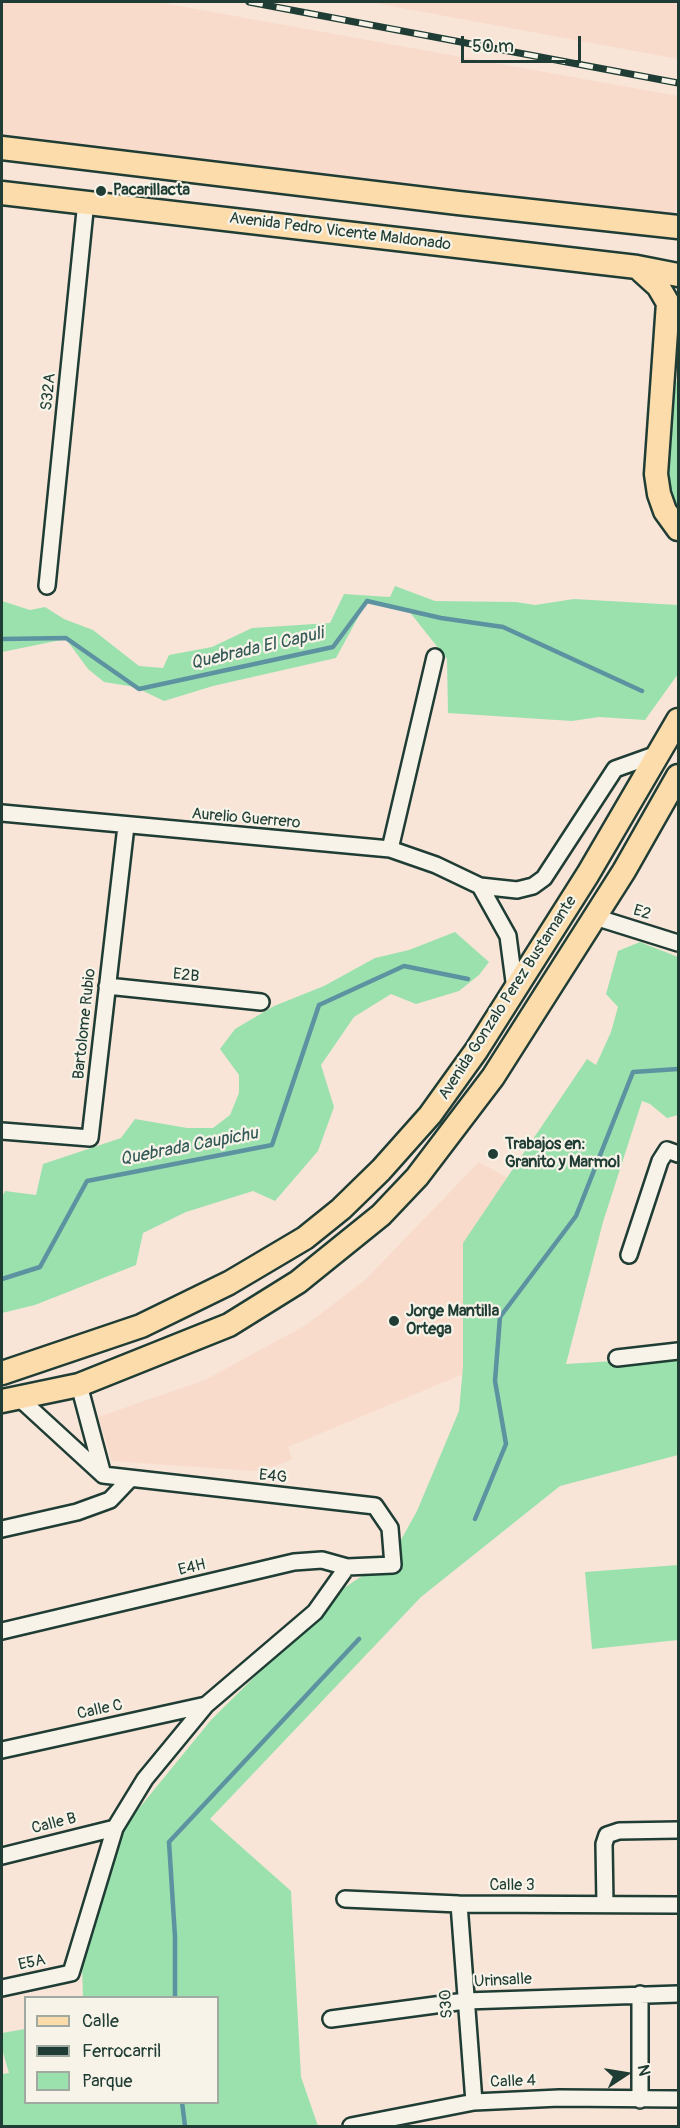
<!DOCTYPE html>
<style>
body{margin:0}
#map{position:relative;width:680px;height:2128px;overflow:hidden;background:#f8e5d7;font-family:Pangolin,sans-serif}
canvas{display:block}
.frame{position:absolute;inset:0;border:3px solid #1f3d34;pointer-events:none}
.legend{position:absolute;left:24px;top:1996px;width:195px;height:108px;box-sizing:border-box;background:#f7f3e8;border:2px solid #a1aaa0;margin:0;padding:8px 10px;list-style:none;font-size:18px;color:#1f3d34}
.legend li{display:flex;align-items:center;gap:12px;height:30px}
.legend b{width:30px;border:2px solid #a1aaa0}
.north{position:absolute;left:596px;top:2044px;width:60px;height:60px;-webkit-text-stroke:4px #f7f3e8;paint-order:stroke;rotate:78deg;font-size:16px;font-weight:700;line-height:24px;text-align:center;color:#1f3d34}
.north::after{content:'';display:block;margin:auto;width:21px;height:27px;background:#1f3d34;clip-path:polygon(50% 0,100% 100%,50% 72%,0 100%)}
.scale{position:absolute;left:461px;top:36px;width:120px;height:27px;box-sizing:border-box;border:3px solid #1f3d34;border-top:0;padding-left:8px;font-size:18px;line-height:21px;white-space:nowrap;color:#1f3d34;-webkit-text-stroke:4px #f7f3e8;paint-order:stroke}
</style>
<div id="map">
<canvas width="680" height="2128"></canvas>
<div class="frame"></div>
<ul class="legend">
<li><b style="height:8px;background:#fddcac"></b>Calle</li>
<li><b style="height:8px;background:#1f3d34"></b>Ferrocarril</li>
<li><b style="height:16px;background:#9be1ae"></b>Parque</li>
</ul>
<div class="north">N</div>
<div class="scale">50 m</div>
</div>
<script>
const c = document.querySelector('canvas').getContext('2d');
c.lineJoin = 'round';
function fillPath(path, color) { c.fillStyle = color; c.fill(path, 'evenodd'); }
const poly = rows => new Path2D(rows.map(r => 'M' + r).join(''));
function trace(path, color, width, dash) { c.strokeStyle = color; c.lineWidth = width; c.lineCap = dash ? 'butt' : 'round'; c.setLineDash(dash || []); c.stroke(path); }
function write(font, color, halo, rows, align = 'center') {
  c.font = font + ' Pangolin,sans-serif'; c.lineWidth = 4.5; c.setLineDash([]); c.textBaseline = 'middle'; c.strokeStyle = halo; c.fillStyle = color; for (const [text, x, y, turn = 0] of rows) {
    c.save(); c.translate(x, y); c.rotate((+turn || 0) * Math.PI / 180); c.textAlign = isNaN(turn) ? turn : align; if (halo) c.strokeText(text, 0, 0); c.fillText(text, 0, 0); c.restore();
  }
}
fillPath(poly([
 [2,2,157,2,678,96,678,189,673,230,2,148],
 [369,2,678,2,678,59],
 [479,1162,536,1194,478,1368,288,1447,292,1459,276,1466,253,1471,112,1461,98,1417,205,1380,306,1325,365,1280]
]), '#f9dbcb');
fillPath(poly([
 [678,375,678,528,659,494,667,424],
 [395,586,435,601,516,602,535,605,574,599,678,605,678,674,645,720,599,717,572,721,448,713,447,659,408,610,367,601,336,658,213,686,164,701,135,687,104,682,88,669,66,639,2,652,2,601,30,610,45,607,64,619,93,630,139,666,163,668,169,655,212,647,252,628,330,623,344,594,390,597],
 [455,932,489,962,479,975,459,991,416,1004,391,994,354,1017,321,1065,334,1107,318,1151,275,1201,253,1191,186,1212,143,1233,136,1265,35,1305,2,1313,2,1197,5,1191,36,1195,43,1164,121,1138,135,1119,187,1128,213,1128,230,1115,239,1093,239,1075,220,1049,235,1029,274,1006,324,986,375,958,409,950],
 [640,942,678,957,678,1115,667,1118,650,1104,642,1101,603,1222,566,1364,678,1357,678,1455,560,1486,421,1597,210,1819,291,1891,301,2077,318,2126,2,2126,2,2074,9,2073,2,2049,2,2033,25,2029,26,2102,218,2102,218,1998,83,1997,82,1967,109,1845,211,1720,344,1588,392,1556,417,1511,459,1411,463,1367,463,1243,587,1059,596,1065,611,1032,618,1007,606,994,618,951],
 [678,1565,678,1640,592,1649,585,1572]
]), '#9be1ae');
trace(poly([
 [2,639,66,638,139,689,333,647,367,601,441,618,503,627,642,691],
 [2,1279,40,1267,87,1181,272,1145,319,1005,404,966,468,979],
 [475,1519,506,1444,495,1381,500,1317,576,1216,633,1072,678,1069],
 [175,1998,175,1937,169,1842,359,1639],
 [182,2102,185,2126]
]), '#5d93a1', 4.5);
const minor = poly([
 [47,586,86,201],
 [2,813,390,849,436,865,480,886,517,890,533,886,544,878,615,769,657,754],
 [390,849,435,657],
 [480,886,508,936,515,989],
 [595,917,678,943],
 [107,986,261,1002],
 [2,1131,90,1138,126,826],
 [629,1255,660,1161,667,1150,678,1154],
 [617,1358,678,1351],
 [79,1385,103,1475],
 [2,1529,77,1512,110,1500,129,1480],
 [2,1631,294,1562,322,1560,347,1567,393,1565,390,1528,375,1506,103,1475,18,1397],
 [2,1750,206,1705],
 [2,1856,115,1828],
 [345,1899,459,1904,678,1905],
 [459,1904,474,2102],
 [605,1904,604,1844,607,1835,619,1831,678,1830],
 [2,1988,71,1973,115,1828,145,1779,206,1705,315,1612,347,1567],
 [331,2019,465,2001,678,1994],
 [640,2100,640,1994],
 [351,2126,474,2102,559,2098,678,2099]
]);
const primary = poly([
 [2,148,458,203,678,227],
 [2,193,637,267,678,275],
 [637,267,658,286,668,303,656,474,659,494,665,511,678,529],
 [2,1373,141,1326,229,1283,305,1238,341,1209,381,1170,430,1115,476,1051,588,874,678,720],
 [2,1401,79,1385,229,1325,298,1282,381,1215,417,1177,493,1077,624,871,678,776]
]);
trace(minor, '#1f3d34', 20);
trace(primary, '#1f3d34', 27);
trace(minor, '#f7f3e8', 15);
trace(primary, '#fddcac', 22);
const rail = poly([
 [249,2,678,83]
]);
trace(rail, '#1f3d34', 7);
trace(rail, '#f7f3e8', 4.5, [14]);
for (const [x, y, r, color] of [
 [101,191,6,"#1f3d34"],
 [493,1154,6,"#1f3d34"],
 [394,1321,6,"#1f3d34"]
]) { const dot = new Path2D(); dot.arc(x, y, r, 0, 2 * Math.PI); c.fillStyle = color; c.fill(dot); trace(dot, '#f7f3e8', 2); }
write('bold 16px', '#1f3d34', '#f7f3e8', [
 ["Pacarillacta",113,191],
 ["Trabajos en:",505,1145],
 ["Granito y Marmol",505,1163],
 ["Jorge Mantilla",406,1312],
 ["Ortega",406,1330]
], 'left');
write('16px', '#1f3d34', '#f7f3e8', [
 ["Avenida Pedro Vicente Maldonado",340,232,7],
 ["S32A",49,392,-84],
 ["Aurelio Guerrero",246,819,5],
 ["E2",642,913,17],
 ["E2B",186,976,6],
 ["Avenida Gonzalo Perez Bustamante",508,998,-57],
 ["Bartolome Rubio",85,1024,-84],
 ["E4G",273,1477,6],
 ["E4H",192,1568,-13],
 ["Calle C",100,1710,-12],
 ["Calle B",54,1824,-14],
 ["Calle 3",512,1886],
 ["E5A",32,1963,-12],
 ["Urinsalle",503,1981,-3],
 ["S30",447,2004,-94],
 ["Calle 4",513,2082,-2]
]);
write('italic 18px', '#345a58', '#f7f3e8', [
 ["Quebrada El Capuli",257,649,-13],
 ["Quebrada Caupichu",189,1147,-11]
]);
</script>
